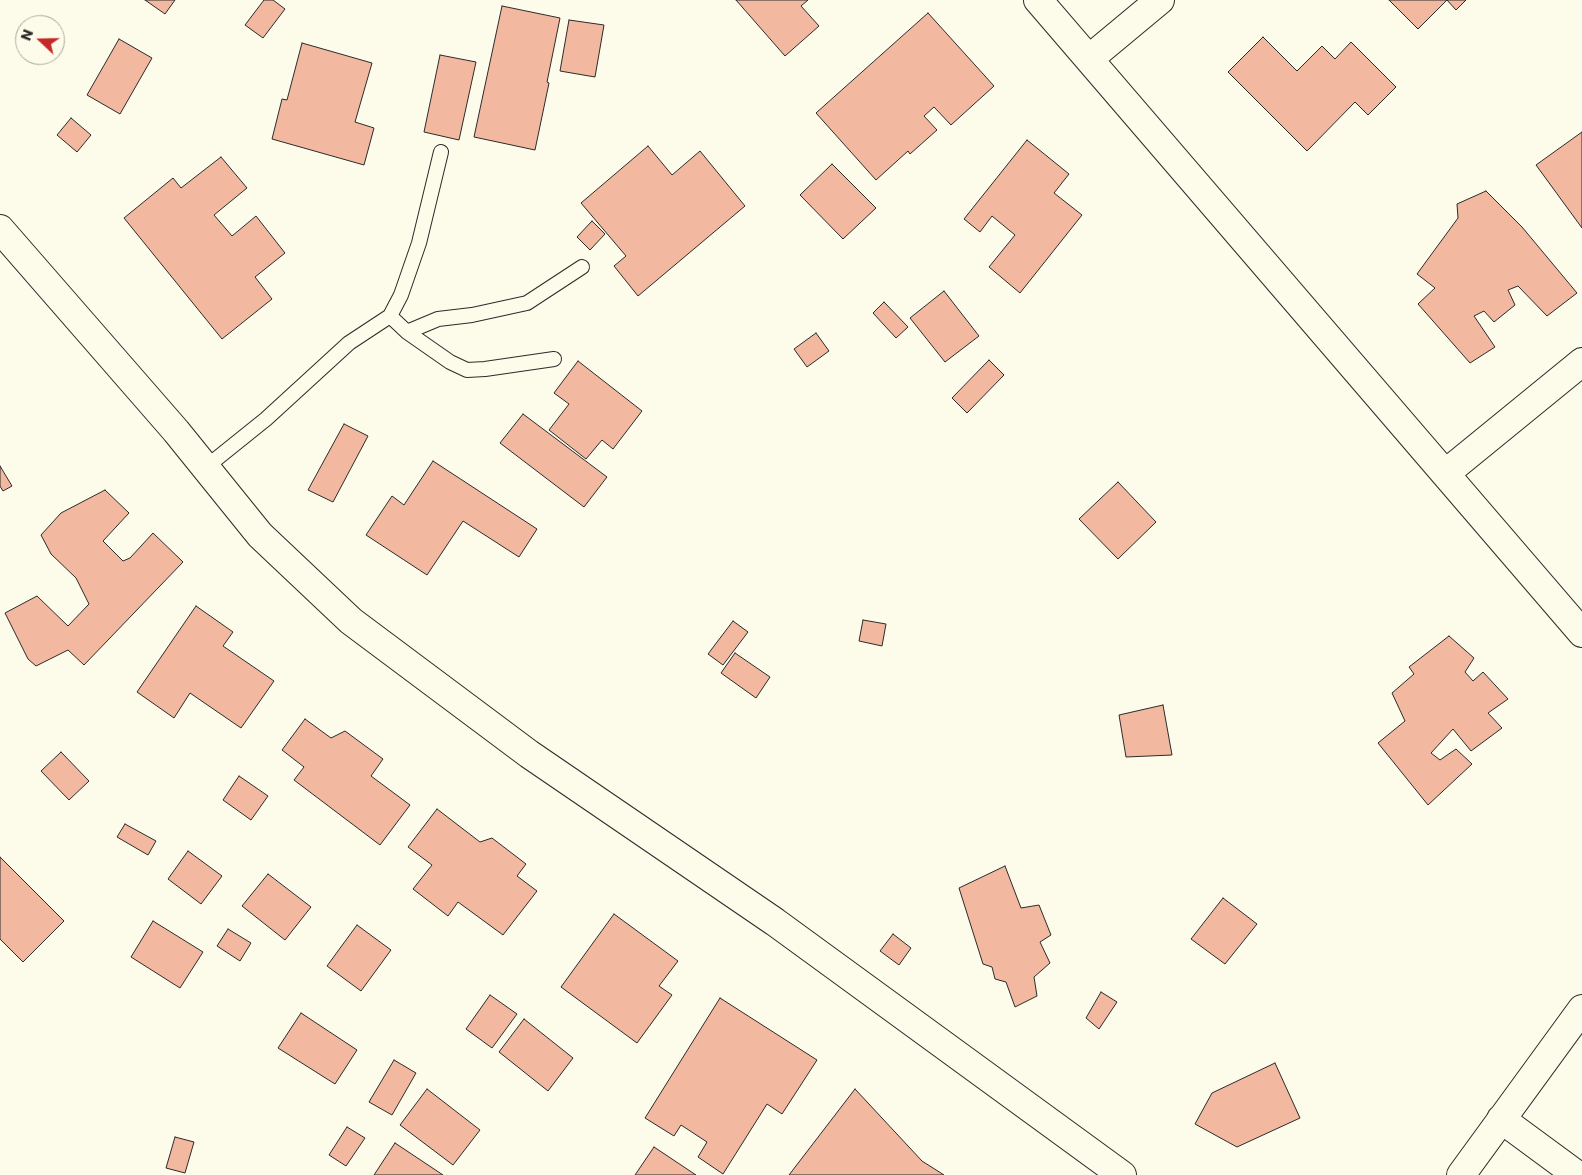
<!DOCTYPE html>
<style>
body{margin:0}
#map{position:relative;width:1582px;height:1175px;overflow:hidden;background:#fdfbea;font-family:Poppins,sans-serif}
canvas{display:block}
.north{position:absolute;left:15px;top:15px;width:50px;height:50px;box-sizing:border-box;background:#fdfbea;border:1px solid #a9a89e;border-radius:50%;rotate:291deg;font-size:14px;font-weight:700;line-height:20px;text-align:center;color:#2b2b2b}
.north::after{content:'';display:block;margin:auto;width:18px;height:22px;background:#c62828;clip-path:polygon(50% 0,100% 100%,50% 72%,0 100%)}
</style>
<div id="map">
<canvas width="1582" height="1175"></canvas>
<div class="north">N</div>
</div>
<script>
const c = document.querySelector('canvas').getContext('2d');
c.lineJoin = 'round';
function fillPath(path, color) { c.fillStyle = color; c.fill(path, 'evenodd'); }
const poly = rows => new Path2D(rows.map(r => 'M' + r).join(''));
function trace(path, color, width, dash) { c.strokeStyle = color; c.lineWidth = width; c.lineCap = dash ? 'butt' : 'round'; c.setLineDash(dash || []); c.stroke(path); }
const building = poly([
 [145,0,175,0,165,14,145,0],
 [264,0,273,0,285,9,263,38,245,25,264,0],
 [736,0,808,0,801,6,819,26,785,56,736,0],
 [1389,0,1466,0,1456,10,1447,0,1418,29,1389,0],
 [502,6,560,18,547,82,549,83,535,150,474,137,502,6],
 [928,13,994,86,951,125,934,107,924,116,937,130,910,154,908,151,876,180,816,113,928,13],
 [569,20,604,25,595,77,560,71,569,20],
 [1263,37,1297,71,1322,46,1335,59,1351,42,1396,87,1368,115,1355,102,1307,151,1228,72,1263,37],
 [119,39,152,58,120,114,87,95,119,39],
 [302,43,372,63,355,122,374,128,364,165,272,139,282,99,287,100,302,43],
 [440,55,476,62,459,140,424,132,440,55],
 [71,118,91,135,77,152,57,135,71,118],
 [1582,132,1582,228,1536,165,1582,132],
 [1027,140,1069,174,1054,193,1082,215,1020,293,989,267,1015,235,992,216,980,232,964,219,1027,140],
 [648,146,672,175,700,151,745,206,638,296,614,266,626,256,581,203,648,146],
 [221,157,247,188,214,215,232,236,256,216,285,253,255,277,272,299,222,339,124,218,173,178,181,188,221,157],
 [832,164,876,208,843,239,800,195,832,164],
 [1486,191,1522,227,1577,293,1547,316,1518,286,1508,290,1515,305,1494,322,1484,311,1474,316,1495,347,1470,363,1418,304,1435,288,1417,274,1458,218,1457,204,1486,191],
 [592,221,605,234,590,250,577,237,592,221],
 [944,291,979,336,945,362,910,318,944,291],
 [884,302,908,327,896,338,873,313,884,302],
 [816,333,829,351,807,367,794,349,816,333],
 [989,360,1004,375,967,413,952,398,989,360],
 [578,361,642,411,613,449,602,440,586,459,549,430,569,404,554,393,578,361],
 [523,414,607,477,584,507,500,443,523,414],
 [344,424,368,436,333,502,308,490,344,424],
 [433,461,537,529,519,557,463,521,427,575,366,535,392,496,404,505,433,461],
 [0,466,12,486,3,491,0,486,0,466],
 [1118,482,1156,522,1118,559,1079,519,1118,482],
 [105,490,129,513,103,541,123,561,130,558,153,533,183,562,84,665,68,650,36,666,28,659,5,613,37,596,68,626,89,604,76,578,51,554,41,535,61,513,105,490],
 [196,606,233,632,223,646,274,681,241,728,190,693,174,718,137,692,196,606],
 [863,620,886,624,882,646,859,641,863,620],
 [733,621,748,632,723,665,708,654,733,621],
 [1449,636,1474,658,1465,672,1473,681,1483,672,1508,699,1488,713,1502,728,1471,751,1453,729,1431,753,1440,760,1456,749,1472,764,1428,805,1378,743,1405,721,1392,693,1414,674,1409,667,1449,636],
 [735,653,770,677,756,698,721,673,735,653],
 [1163,705,1172,755,1126,757,1119,715,1163,705],
 [305,719,331,738,345,731,383,759,371,776,410,805,380,845,294,780,304,767,282,750,305,719],
 [61,752,89,781,69,800,41,771,61,752],
 [239,776,268,796,251,820,223,800,239,776],
 [437,809,480,842,492,838,526,864,517,876,537,891,503,935,458,902,448,916,413,889,432,865,408,847,437,809],
 [125,824,156,841,148,855,117,837,125,824],
 [188,851,222,876,201,904,168,879,188,851],
 [0,857,64,921,23,962,0,939,0,857],
 [1005,866,1021,908,1039,905,1051,935,1040,942,1050,963,1034,977,1037,996,1015,1007,1006,982,995,979,992,967,983,964,959,888,1005,866],
 [268,874,311,907,285,940,242,906,268,874],
 [1223,898,1257,924,1225,964,1191,939,1223,898],
 [614,914,678,961,659,986,672,995,637,1043,561,987,614,914],
 [153,921,203,952,180,988,131,957,153,921],
 [357,925,391,950,361,991,327,966,357,925],
 [228,929,251,943,240,961,217,946,228,929],
 [893,934,911,948,899,965,880,951,893,934],
 [1101,992,1117,1002,1099,1029,1086,1018,1101,992],
 [490,995,517,1014,492,1048,466,1029,490,995],
 [720,998,817,1060,782,1114,767,1104,723,1174,698,1157,707,1142,681,1125,674,1136,645,1118,720,998],
 [301,1013,357,1050,335,1084,278,1048,301,1013],
 [524,1019,573,1058,548,1091,499,1052,524,1019],
 [394,1060,416,1073,392,1115,369,1102,394,1060],
 [1275,1063,1300,1118,1237,1147,1195,1124,1212,1093,1275,1063],
 [427,1089,480,1130,453,1165,400,1125,427,1089],
 [855,1089,922,1161,944,1175,789,1175,855,1089],
 [347,1127,365,1138,346,1166,329,1155,347,1127],
 [175,1137,194,1142,185,1173,166,1168,175,1137],
 [395,1143,443,1175,374,1175,395,1143],
 [654,1147,696,1175,635,1175,654,1147]
]);
fillPath(building, '#f2b8a0');
trace(building, '#2b2b2b', 1);
const lane = poly([
 [390,316,407,332,450,362,467,370,485,369,554,359],
 [407,332,438,319,472,315,527,303,582,267],
 [205,468,266,419,349,343,390,316,401,295,419,243,441,152]
]);
const street = poly([
 [1038,0,1582,633],
 [1089,59,1160,0],
 [0,229,176,431,260,535,351,621,529,754,775,922,1122,1175],
 [1446,473,1582,362],
 [1501,1119,1577,1175],
 [1461,1175,1582,1009]
]);
trace(lane, '#2b2b2b', 16);
trace(street, '#2b2b2b', 30);
trace(lane, '#fdfbea', 14);
trace(street, '#fdfbea', 28);
</script>
